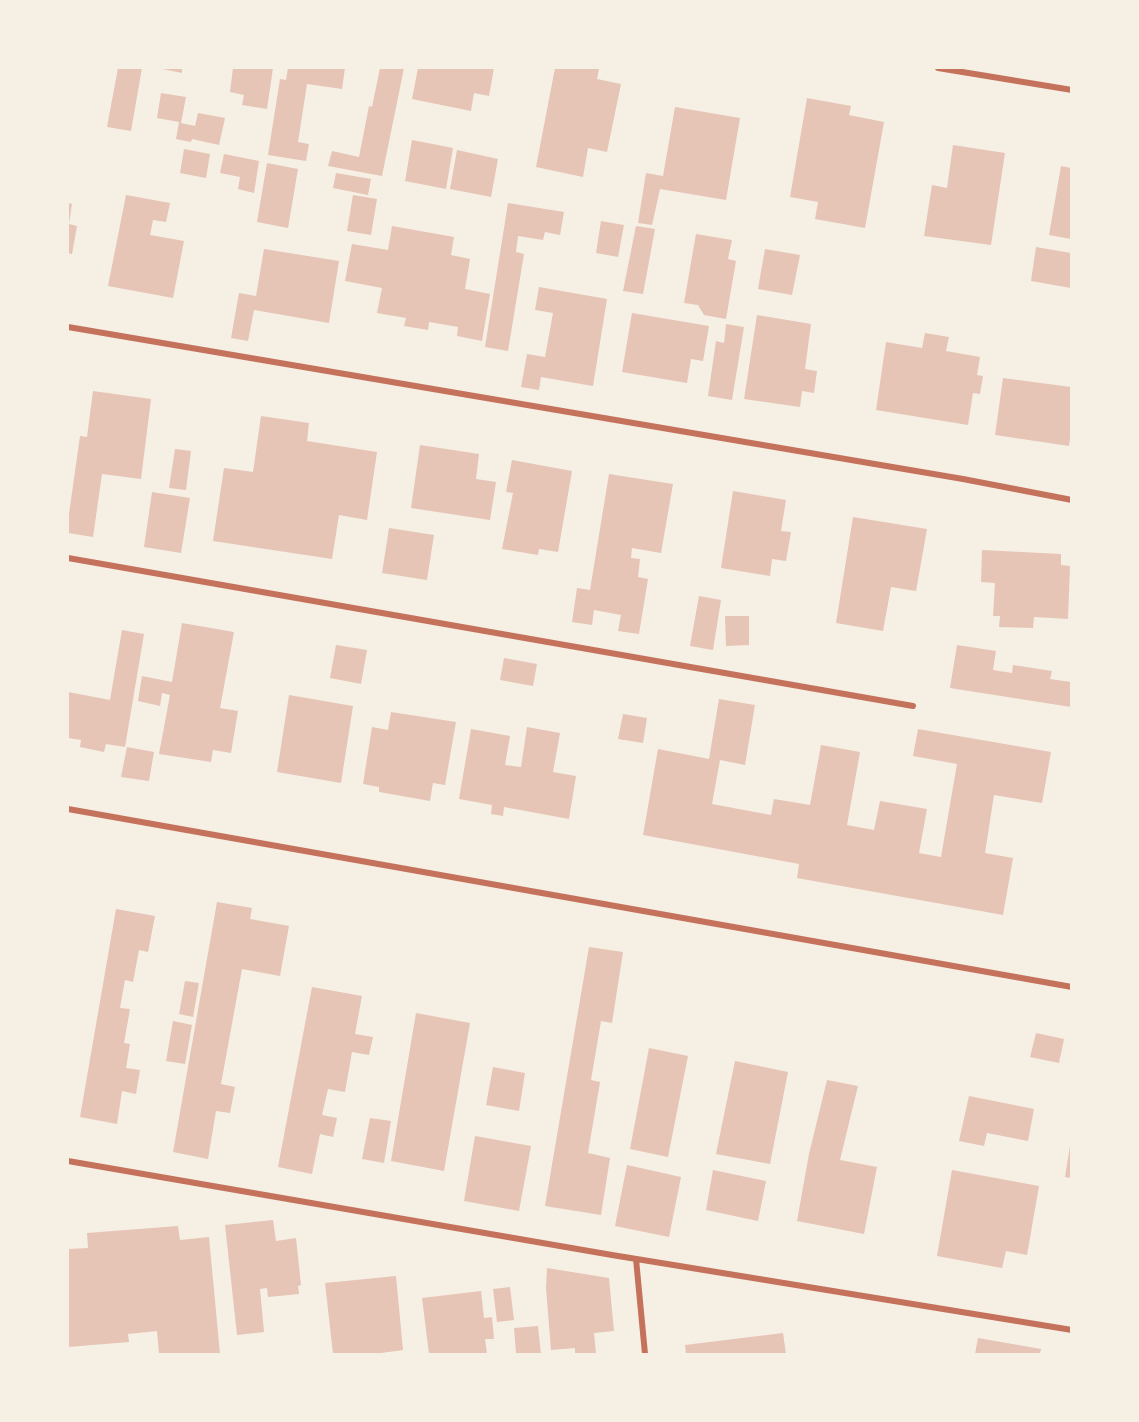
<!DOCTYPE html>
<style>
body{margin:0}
#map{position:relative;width:1139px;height:1422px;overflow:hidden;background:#f6efe4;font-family:Georgia,serif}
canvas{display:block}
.frame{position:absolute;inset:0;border:69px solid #f6efe4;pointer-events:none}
</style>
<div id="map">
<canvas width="1139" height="1422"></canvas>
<div class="frame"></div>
</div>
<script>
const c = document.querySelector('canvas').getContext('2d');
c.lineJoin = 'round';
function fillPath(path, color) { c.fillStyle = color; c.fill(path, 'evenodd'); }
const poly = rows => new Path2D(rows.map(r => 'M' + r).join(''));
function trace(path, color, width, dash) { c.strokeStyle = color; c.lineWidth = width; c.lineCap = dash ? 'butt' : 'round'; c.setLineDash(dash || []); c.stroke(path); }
fillPath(poly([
 [118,68,142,68,131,131,107,127],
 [158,68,182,68,182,73],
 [233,68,273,68,267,109,242,105,244,95,230,92],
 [288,68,345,68,342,89,307,84,298,142,309,144,306,161,268,155,280,79,286,80],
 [380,68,404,68,382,176,328,166,332,151,359,157,369,106,372,107],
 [418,68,494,68,489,96,474,93,471,111,412,99],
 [555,68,599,69,597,79,621,84,607,152,588,148,583,177,536,167],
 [161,93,186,97,181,123,195,126,198,113,225,118,219,145,192,139,191,142,176,139,179,122,157,118],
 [807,98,851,106,849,115,884,122,865,228,815,219,818,202,790,197],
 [675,107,740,118,726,200,660,189,652,225,638,223,646,173,663,176],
 [412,140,453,148,446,189,405,181],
 [953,145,1005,153,991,245,924,236,932,185,947,188],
 [184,149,210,154,206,178,180,173],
 [457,150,498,159,491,197,450,189],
 [224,154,259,161,254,193,238,189,240,177,220,173],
 [267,163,298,169,288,228,257,222],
 [1061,166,1071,168,1071,239,1049,235],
 [336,173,371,179,368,195,333,188],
 [126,195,170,203,166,222,153,220,150,235,184,241,173,298,108,286],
 [353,195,377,199,371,235,347,231],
 [68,203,72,204,69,224,77,226,72,254,68,253],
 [508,203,564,212,560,235,545,232,543,240,518,236,516,252,524,254,508,351,485,347],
 [601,221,624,225,618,257,596,253],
 [392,226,454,237,451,255,470,259,465,289,490,294,482,341,457,336,458,327,429,322,428,330,404,326,406,318,377,313,382,288,345,281,352,244,388,250],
 [636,226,655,229,643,294,623,291],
 [696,234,732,240,728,259,736,261,726,319,704,315,698,305,684,303],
 [1036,247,1071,253,1071,288,1031,281],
 [264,249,339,261,329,323,254,310,248,341,231,338,239,293,256,296],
 [765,249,800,255,792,295,758,289],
 [539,287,607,299,593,386,541,377,539,390,521,387,527,354,545,357,553,313,535,310],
 [632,313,709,326,703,361,691,359,687,383,622,372],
 [757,315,811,324,805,369,817,371,814,393,802,391,800,407,744,399],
 [726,324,744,327,732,400,708,396,716,341,724,343],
 [925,333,949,337,946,351,980,357,977,375,983,376,980,394,973,393,968,425,876,410,886,342,922,348],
 [1003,378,1071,387,1071,431,1069,446,995,435],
 [93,391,151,399,141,479,102,474,93,537,68,533,68,521,80,436,87,437],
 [261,416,309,423,307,441,377,452,367,520,339,515,332,559,213,541,224,468,253,472],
 [420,445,479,454,476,479,496,482,490,520,411,508],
 [175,449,191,451,186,490,169,488],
 [512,460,572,471,558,552,539,549,538,555,502,549,513,493,506,492],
 [609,474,673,484,661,553,632,548,631,558,640,559,638,577,648,579,639,634,618,631,621,615,594,610,592,625,572,622,577,588,590,590],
 [733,491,786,500,781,531,791,532,786,561,772,559,770,576,721,568],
 [152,492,190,498,181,553,144,547],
 [853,517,927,529,916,591,891,587,883,631,836,623],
 [389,528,434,535,427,580,382,573],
 [982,550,1061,554,1061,565,1070,566,1068,619,1034,617,1033,628,999,627,1000,616,993,616,995,583,981,582],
 [699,596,721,600,713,650,690,646],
 [725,616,749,616,749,645,726,646],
 [182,623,234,632,220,708,238,711,231,753,213,750,211,762,159,754,170,695,162,693,160,706,138,701,142,676,172,682],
 [122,630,144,634,125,747,106,744,104,752,80,747,81,740,68,738,68,692,110,700],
 [336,645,367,650,361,684,330,678],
 [957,645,996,651,993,670,1012,673,1013,665,1052,671,1050,679,1071,682,1071,707,950,688],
 [504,658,537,664,533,686,500,680],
 [289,695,353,706,341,783,277,772],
 [719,699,755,705,745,765,720,760,712,804,771,815,774,799,810,805,821,745,860,752,847,825,874,830,880,801,927,809,919,853,941,857,957,764,913,756,918,729,1051,752,1042,803,994,795,985,853,1013,858,1003,915,797,878,799,864,643,835,658,749,709,759],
 [391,712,456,722,445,785,433,783,430,801,379,792,379,787,363,784,372,727,388,730],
 [623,714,647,718,643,743,618,739],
 [527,727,560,733,553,772,576,776,569,819,504,807,503,816,491,814,492,805,459,799,471,729,510,736,505,765,521,767],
 [127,747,154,752,149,781,121,777],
 [217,902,252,908,250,919,289,926,280,976,242,969,221,1084,235,1087,230,1113,216,1111,208,1159,173,1152],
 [116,909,155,916,148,952,139,950,133,982,125,980,120,1008,130,1009,124,1043,130,1044,126,1068,140,1070,136,1094,122,1091,117,1124,80,1117],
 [589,947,623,952,612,1023,601,1021,591,1080,600,1082,588,1153,610,1158,601,1215,545,1206],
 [185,981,199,983,193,1017,179,1014],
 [312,987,362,996,355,1034,373,1037,369,1055,352,1052,345,1092,328,1089,322,1115,337,1118,333,1137,320,1134,312,1174,278,1167],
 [416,1013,470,1023,444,1171,391,1161],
 [173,1021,192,1025,185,1064,166,1061],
 [1036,1033,1064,1039,1059,1063,1030,1057],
 [649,1048,688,1056,668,1157,630,1149],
 [735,1061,788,1072,770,1164,716,1154],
 [493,1067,525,1073,519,1111,486,1105],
 [827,1080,858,1086,840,1160,877,1167,864,1234,797,1221,809,1154],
 [969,1096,1034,1109,1028,1141,987,1133,984,1146,959,1141],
 [370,1118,391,1121,384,1163,362,1159],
 [475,1136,531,1146,519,1211,464,1201],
 [1070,1146,1071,1146,1071,1178,1065,1177],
 [627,1165,681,1177,669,1237,615,1226],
 [713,1170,766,1181,758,1221,706,1210],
 [952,1170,1039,1186,1027,1255,1006,1251,1002,1268,937,1256],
 [273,1220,276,1241,296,1238,301,1285,298,1286,299,1294,268,1297,267,1288,260,1289,264,1332,237,1335,225,1225],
 [178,1226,180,1240,209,1237,220,1354,159,1354,157,1331,128,1334,129,1342,68,1347,68,1249,88,1248,87,1233],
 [547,1268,609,1278,614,1331,594,1333,596,1353,575,1354,575,1348,551,1350,546,1288],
 [396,1276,403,1350,374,1354,333,1354,325,1283],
 [510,1287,514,1320,497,1322,493,1289],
 [481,1291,484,1318,492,1317,494,1339,485,1339,487,1354,429,1354,422,1298],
 [538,1326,541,1354,516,1354,514,1328],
 [783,1333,786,1354,686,1354,685,1345],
 [978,1338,1041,1349,1040,1354,975,1354]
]), '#e6c5b7');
trace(poly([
 [938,68,1072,90],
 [68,327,963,479,1072,500],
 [68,558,913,706],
 [68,809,1072,987],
 [68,1161,612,1255,1072,1330],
 [636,1259,645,1354]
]), '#c5725c', 6);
</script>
